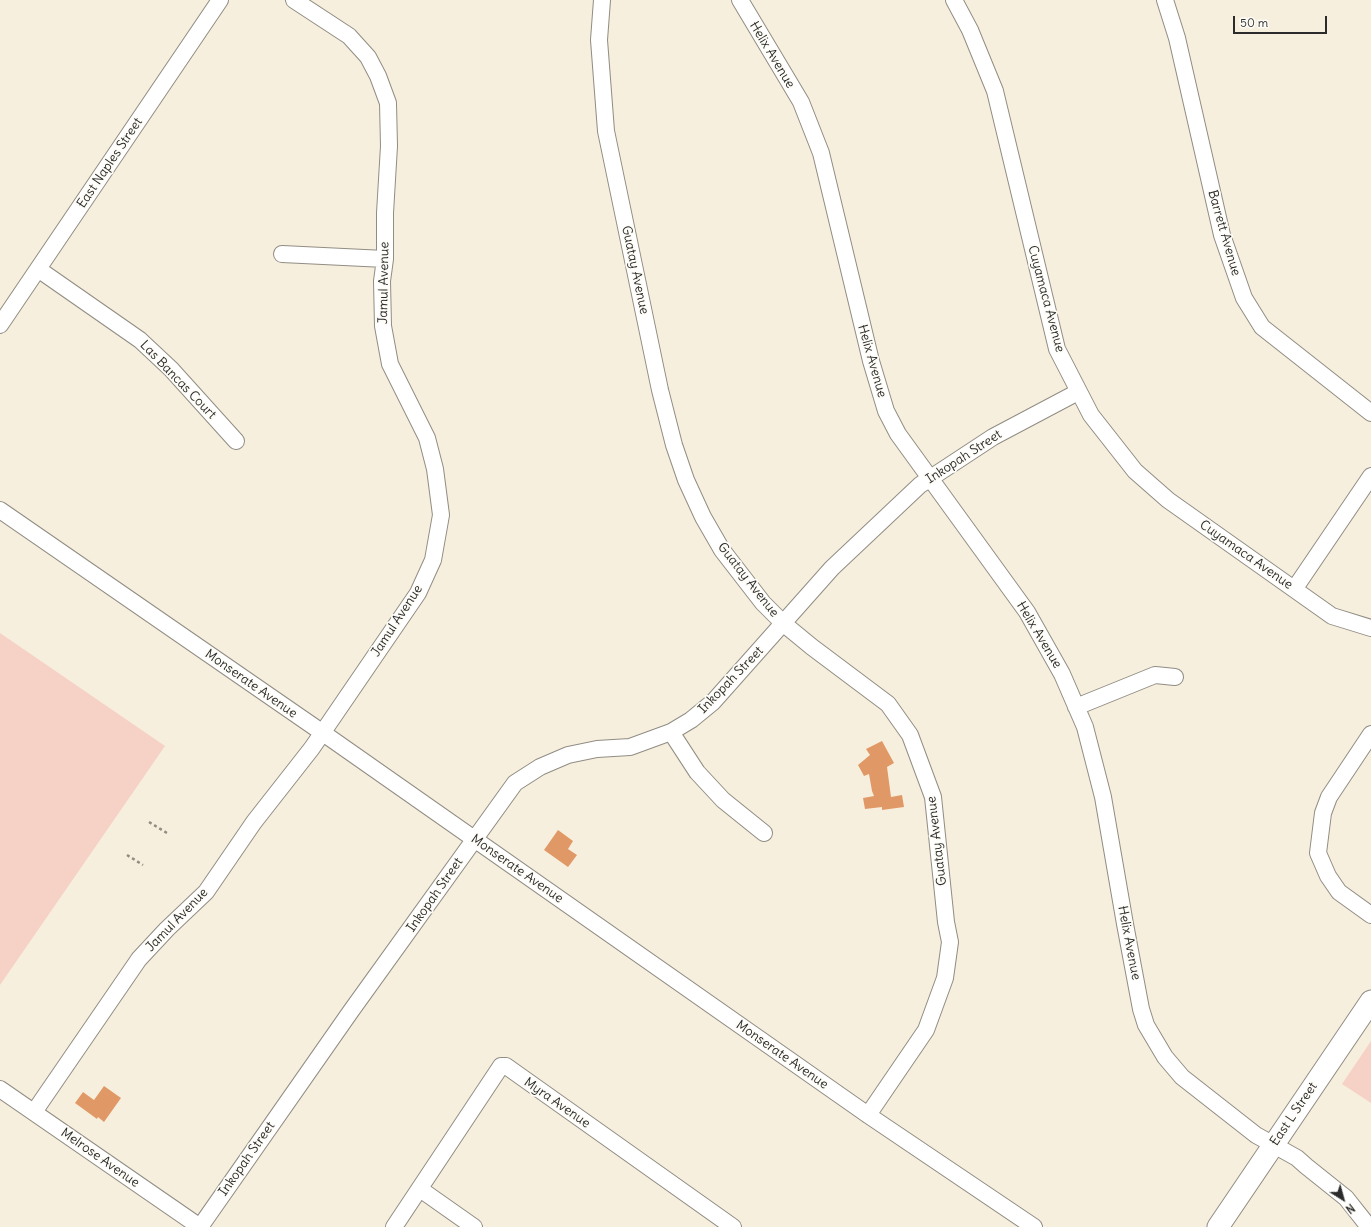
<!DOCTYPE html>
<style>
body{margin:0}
#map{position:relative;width:1371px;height:1227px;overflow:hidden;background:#f7efdd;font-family:Delius,sans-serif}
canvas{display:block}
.north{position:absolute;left:1323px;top:1179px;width:40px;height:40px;-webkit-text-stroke:3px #fdfcf7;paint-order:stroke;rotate:143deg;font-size:11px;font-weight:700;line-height:16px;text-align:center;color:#2b2b2b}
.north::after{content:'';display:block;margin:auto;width:14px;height:18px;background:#2b2b2b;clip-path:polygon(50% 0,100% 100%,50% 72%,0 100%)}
.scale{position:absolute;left:1233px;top:16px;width:94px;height:18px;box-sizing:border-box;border:2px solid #2b2b2b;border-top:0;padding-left:5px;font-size:12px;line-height:14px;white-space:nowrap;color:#2b2b2b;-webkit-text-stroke:3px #fdfcf7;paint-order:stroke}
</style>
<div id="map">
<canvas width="1371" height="1227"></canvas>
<div class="north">N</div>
<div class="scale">50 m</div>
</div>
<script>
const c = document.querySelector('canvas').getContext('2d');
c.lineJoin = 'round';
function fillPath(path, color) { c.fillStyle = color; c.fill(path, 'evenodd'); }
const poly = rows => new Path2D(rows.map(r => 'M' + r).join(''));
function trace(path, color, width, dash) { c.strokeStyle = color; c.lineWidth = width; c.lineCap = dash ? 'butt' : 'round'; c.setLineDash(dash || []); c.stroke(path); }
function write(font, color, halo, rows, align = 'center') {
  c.font = font + ' Delius,sans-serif'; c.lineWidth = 3.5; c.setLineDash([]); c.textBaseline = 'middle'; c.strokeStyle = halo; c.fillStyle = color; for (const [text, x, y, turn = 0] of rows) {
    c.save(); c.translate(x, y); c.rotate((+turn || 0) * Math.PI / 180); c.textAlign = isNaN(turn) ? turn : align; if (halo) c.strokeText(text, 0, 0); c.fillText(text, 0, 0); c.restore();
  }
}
fillPath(poly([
 [0,633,165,746,0,985],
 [1371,1041,1371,1103,1342,1084]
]), '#f6d1c5');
fillPath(poly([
 [882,741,894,763,887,767,891,797,902,795,904,807,882,810,882,807,865,809,863,798,874,796,872,791,869,774,864,776,858,765,870,755,866,749],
 [558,830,573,841,568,849,577,855,568,867,544,850],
 [104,1086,121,1098,104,1122,98,1117,97,1119,75,1103,83,1092,94,1100]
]), '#e19867');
const minor = poly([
 [602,0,599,40,606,131,660,390,674,445,686,480,703,517,722,550,763,603,784,624,812,647,888,704,910,735,933,797,946,922,950,942,945,978,926,1030,868,1115],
 [740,0,801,102,821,153,871,361,886,411,898,434,1027,612,1062,674,1085,727,1103,797,1125,924,1141,1009,1146,1025,1165,1057,1182,1077,1256,1135,1297,1158,1306,1166,1346,1198,1369,1227],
 [954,0,970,30,995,91,1057,349,1091,415,1135,471,1168,500,1332,616,1371,628],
 [1165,0,1177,38,1222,235,1244,298,1262,327,1371,413],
 [282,254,385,259],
 [38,269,140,340,171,369,236,441],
 [0,325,220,0],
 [0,510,323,733,868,1115,1034,1227],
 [1295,588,1371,476],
 [1076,707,1155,675,1175,677],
 [671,732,697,772,723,800,764,833],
 [1371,734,1329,797,1323,813,1318,853,1328,876,1339,892,1371,915],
 [0,1089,200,1227],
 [34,1112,139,959,167,929,206,892,254,822,312,748,418,593,433,560,441,515,435,469,427,438,390,364,383,326,382,281,385,259,385,213,389,146,388,103,378,76,368,57,349,36,294,0],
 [420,1189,474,1227],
 [200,1227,351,1011,515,783,540,767,568,755,597,749,630,747,671,732,691,720,713,702,832,568,920,485,993,437,1078,392],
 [394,1227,501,1066,506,1066,733,1227]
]);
const major = poly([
 [1218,1227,1371,1001]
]);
trace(minor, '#918d84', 18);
trace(major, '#918d84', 23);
trace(poly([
 [149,822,167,833],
 [127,855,143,865]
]), '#918d84', 2.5, [3, 3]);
trace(minor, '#fff', 16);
trace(major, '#fff', 21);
write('13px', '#2b2b2b', '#fdfcf7', [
 ["Helix Avenue",772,55,59],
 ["East Naples Street",110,163,-56],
 ["Barrett Avenue",1224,233,74],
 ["Guatay Avenue",635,270,78],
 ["Jamul Avenue",384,283,-89],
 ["Cuyamaca Avenue",1046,299,75],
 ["Helix Avenue",872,361,74],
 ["Las Bancas Court",178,380,46],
 ["Inkopah Street",964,457,-33],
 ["Cuyamaca Avenue",1246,555,35],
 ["Guatay Avenue",748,580,52],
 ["Jamul Avenue",397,621,-57],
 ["Helix Avenue",1039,635,59],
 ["Inkopah Street",731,680,-46],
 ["Monserate Avenue",251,684,35],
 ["Guatay Avenue",937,841,-97],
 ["Monserate Avenue",517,869,35],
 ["Inkopah Street",435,895,-55],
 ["Jamul Avenue",177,920,-46],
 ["Helix Avenue",1129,943,79],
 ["Monserate Avenue",782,1055,35],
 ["Myra Avenue",557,1103,35],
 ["East L Street",1294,1114,-56],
 ["Melrose Avenue",100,1158,35],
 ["Inkopah Street",247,1159,-55]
]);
</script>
